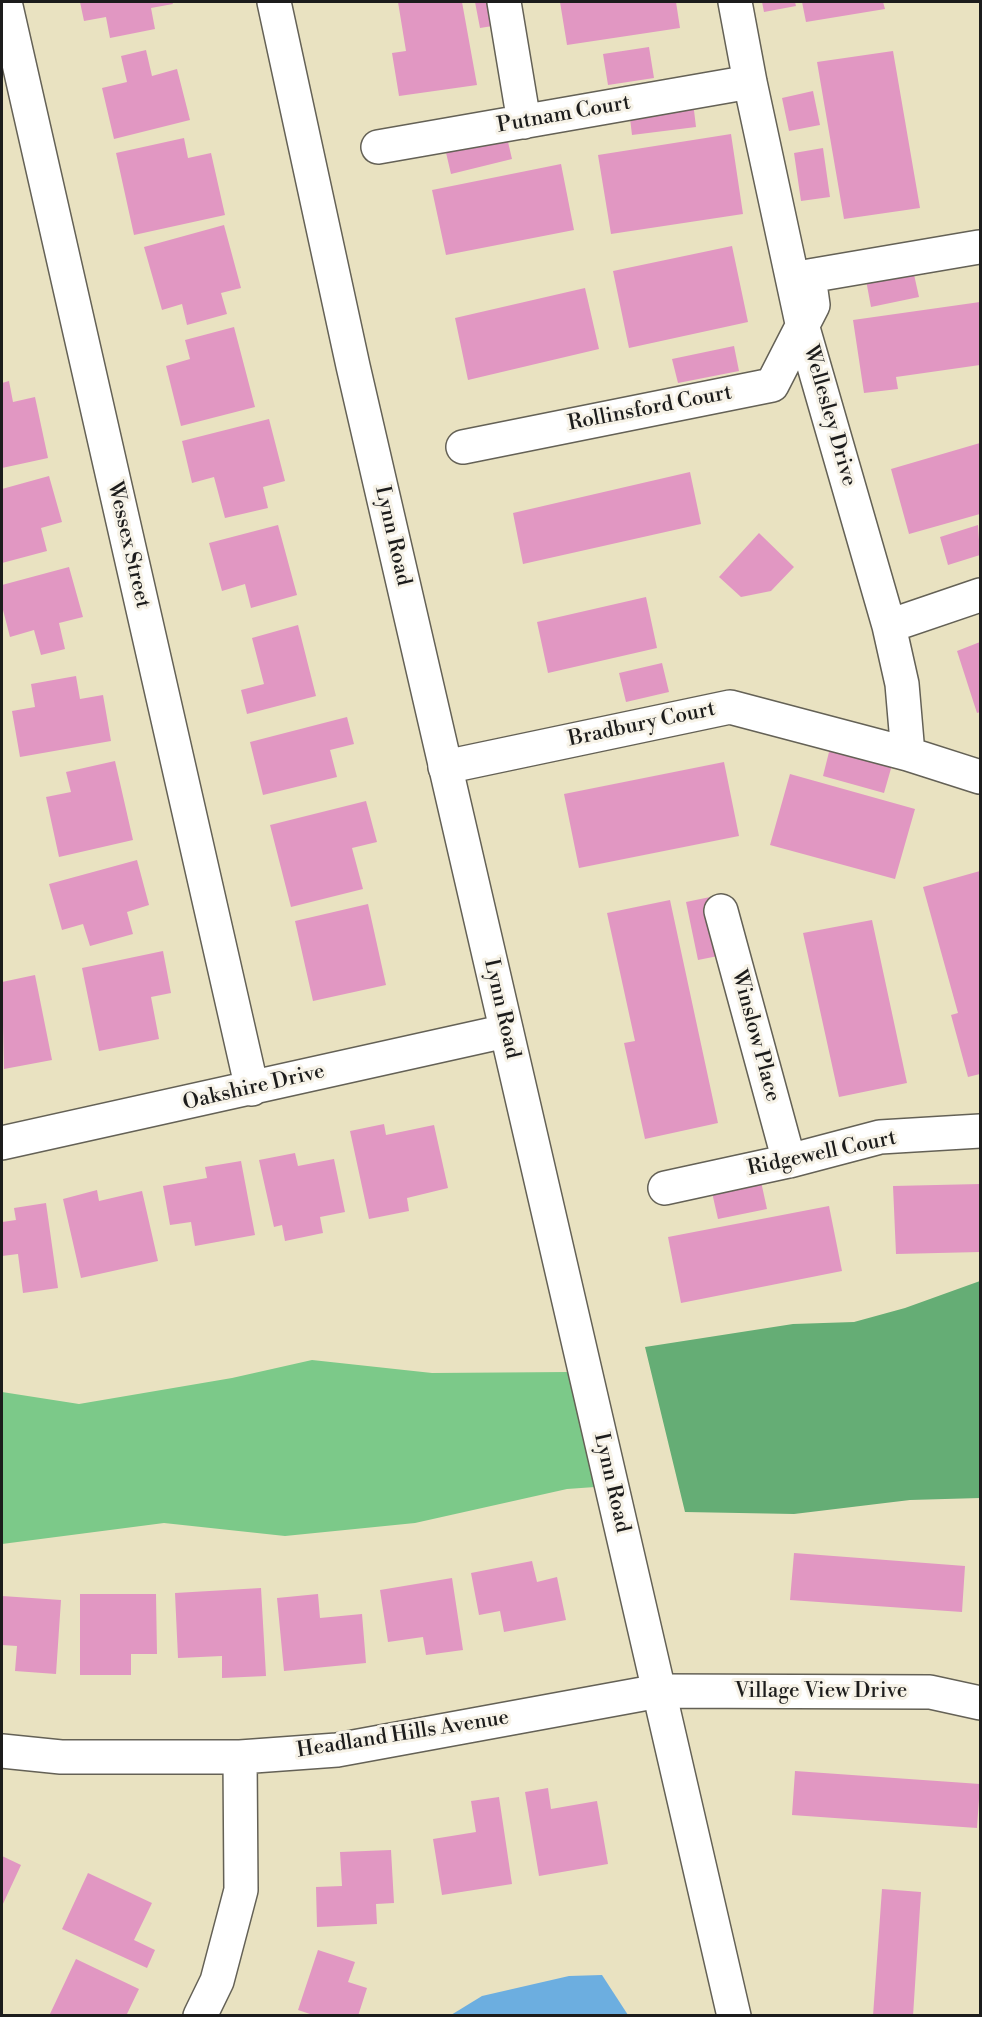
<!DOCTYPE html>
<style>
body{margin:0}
#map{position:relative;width:982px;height:2017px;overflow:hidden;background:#e9e2c1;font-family:"Libre Bodoni",serif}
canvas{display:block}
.frame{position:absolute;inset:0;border:3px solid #1c1c1c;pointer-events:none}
</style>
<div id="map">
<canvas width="982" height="2017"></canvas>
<div class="frame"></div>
</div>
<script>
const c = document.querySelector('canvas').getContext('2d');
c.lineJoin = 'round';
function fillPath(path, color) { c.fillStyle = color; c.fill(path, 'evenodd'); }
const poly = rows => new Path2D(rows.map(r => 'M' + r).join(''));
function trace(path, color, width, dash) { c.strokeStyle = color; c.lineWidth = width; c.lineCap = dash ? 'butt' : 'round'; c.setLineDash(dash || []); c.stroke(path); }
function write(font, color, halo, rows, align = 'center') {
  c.font = font + ' "Libre Bodoni",serif'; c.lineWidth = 6; c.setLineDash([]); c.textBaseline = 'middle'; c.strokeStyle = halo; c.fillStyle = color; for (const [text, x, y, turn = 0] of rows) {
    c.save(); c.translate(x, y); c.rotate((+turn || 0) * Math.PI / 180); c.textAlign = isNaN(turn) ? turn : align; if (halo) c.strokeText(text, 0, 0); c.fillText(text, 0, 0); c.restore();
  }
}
fillPath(poly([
 [312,1360,432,1373,569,1372,595,1487,567,1489,415,1523,285,1536,164,1523,2,1544,2,1392,79,1404,232,1378]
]), '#7cc989');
fillPath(poly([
 [980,1281,980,1498,910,1500,794,1514,685,1512,645,1347,793,1324,854,1322,905,1308]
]), '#65ad75');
fillPath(poly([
 [602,1975,628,2015,451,2015,482,1996,569,1976]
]), '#6caee0');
fillPath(poly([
 [80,2,172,2,173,4,151,8,155,29,110,38,106,17,84,21],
 [398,2,462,2,477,85,399,96,392,53,406,51],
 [475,2,501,2,505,24,480,28],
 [560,2,676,2,680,28,567,45],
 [762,2,795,2,796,6,764,12],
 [802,2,883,2,885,9,806,22],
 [649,47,654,78,608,85,603,54],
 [146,50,152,76,177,69,190,120,114,139,102,88,127,82,121,56],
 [893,51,920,208,844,219,817,62],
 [813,91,820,125,789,131,782,98],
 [693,102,696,127,632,135,629,110],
 [505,129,512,159,451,174,444,144],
 [731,134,743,214,611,234,598,155],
 [184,138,188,158,211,153,225,215,134,235,116,153],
 [823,148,830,197,801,201,794,153],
 [561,164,574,230,446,255,432,190],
 [224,225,241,288,221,293,227,314,187,325,182,304,162,310,144,247],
 [732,246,748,322,629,348,613,271],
 [913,270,919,297,871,307,866,280],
 [585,288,599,349,468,380,455,318],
 [980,302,980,365,896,377,898,389,864,393,853,320],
 [234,327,255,407,181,426,166,366,190,359,185,340],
 [734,346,739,371,678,383,672,359],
 [9,381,13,402,35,397,48,458,2,468,2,383],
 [269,419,285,481,263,487,268,508,225,518,214,477,192,483,182,441],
 [980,443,980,514,909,534,891,469],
 [690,472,701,524,523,564,513,513],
 [49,476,62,522,41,528,47,551,2,563,2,489],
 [278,525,297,595,251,608,245,584,222,591,209,543],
 [978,525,980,555,948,565,940,537],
 [759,533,794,567,771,591,741,597,719,577],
 [69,567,83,617,59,623,65,649,41,655,34,630,10,637,2,606,2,585],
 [646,597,657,648,548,673,537,622],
 [298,625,316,696,247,714,241,690,264,684,252,638],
 [980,642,980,712,977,713,957,651],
 [662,663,669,692,626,702,619,673],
 [76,676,80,699,103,695,111,741,20,757,12,711,35,707,31,684],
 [347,717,354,744,330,750,337,777,263,795,250,742],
 [830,748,892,765,884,793,823,776],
 [115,761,133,840,59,857,46,797,71,792,66,772],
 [724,762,739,836,579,868,564,794],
 [790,774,915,809,895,879,770,845],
 [366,801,377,842,352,848,363,889,291,907,270,825],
 [137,860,149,905,127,912,133,934,90,946,83,924,62,930,49,884],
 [980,871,980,1074,968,1077,951,1015,958,1013,923,887],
 [715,896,728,954,698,960,686,902],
 [670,900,718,1123,645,1139,624,1043,635,1041,607,913],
 [368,904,386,985,313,1001,295,921],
 [872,920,907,1083,839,1097,803,933],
 [163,951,171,993,151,997,159,1039,99,1051,82,968],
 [35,975,52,1060,4,1069,2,982],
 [384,1124,386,1135,434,1125,448,1188,407,1198,409,1211,369,1219,350,1131],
 [295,1153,298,1166,334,1159,345,1212,320,1217,323,1233,285,1241,282,1225,274,1227,259,1160],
 [241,1161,255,1235,195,1246,191,1222,170,1225,163,1186,207,1178,205,1167],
 [760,1177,767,1209,718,1219,711,1188],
 [980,1184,980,1252,896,1254,893,1186],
 [97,1190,99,1201,142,1191,158,1261,81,1278,63,1199],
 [46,1203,58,1288,23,1293,18,1254,2,1256,2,1222,16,1220,14,1208],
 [829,1206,842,1271,681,1303,668,1237],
 [794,1553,965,1566,962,1612,790,1600],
 [532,1561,537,1582,557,1577,566,1620,504,1632,500,1611,479,1615,471,1573],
 [452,1578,463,1650,426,1655,423,1637,388,1642,380,1590],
 [261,1588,266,1676,222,1678,222,1656,178,1658,175,1593],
 [80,1594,156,1594,157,1654,131,1654,131,1675,80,1675],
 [318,1594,320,1618,362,1614,366,1663,284,1671,277,1598],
 [2,1596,61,1600,56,1674,15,1671,17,1646,2,1645],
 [795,1771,980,1784,977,1828,792,1815],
 [548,1788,551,1809,597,1801,608,1864,539,1876,525,1792],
 [499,1797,512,1884,442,1895,433,1839,476,1832,471,1801],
 [391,1850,394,1903,376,1904,377,1924,317,1927,316,1887,342,1886,340,1852],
 [2,1856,21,1865,2,1906],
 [88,1873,152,1903,134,1940,155,1950,147,1968,62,1929],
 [882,1889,921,1892,913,2016,873,2016],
 [318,1950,355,1962,348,1982,367,1988,358,2016,316,2016,298,2010],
 [76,1959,139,1989,126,2016,49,2016]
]), '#e197c2');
const minor = poly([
 [5,2,252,1089],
 [504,2,524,122],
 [735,2,750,82,803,328,889,626,902,684,908,754],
 [378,147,750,82],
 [463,447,772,385,813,305,809,276,979,247],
 [889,626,980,595],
 [445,767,730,707,908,754,980,777],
 [721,911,789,1161],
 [2,1143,506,1031],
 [665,1188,789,1161,880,1137,980,1131],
 [2,1751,61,1757,240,1757,337,1750,659,1691,930,1692,980,1703],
 [200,2016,217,1981,241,1890,240,1757]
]);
const tertiary = poly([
 [274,2,353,366,734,2016]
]);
trace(minor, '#646156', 36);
trace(tertiary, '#646156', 36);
trace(minor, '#fff', 33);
trace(tertiary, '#fff', 33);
write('21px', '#1c1c1c', '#f7f3e8', [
 ["Putnam Court",564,115,-10],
 ["Rollinsford Court",650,409,-11],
 ["Wellesley Drive",829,416,74],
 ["Lynn Road",392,536,77],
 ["Wessex Street",128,545,77],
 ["Bradbury Court",642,725,-12],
 ["Lynn Road",501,1009,77],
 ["Winslow Place",755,1036,75],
 ["Oakshire Drive",254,1088,-13],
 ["Ridgewell Court",822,1154,-12],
 ["Lynn Road",611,1483,77],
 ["Village View Drive",821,1692],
 ["Headland Hills Avenue",403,1735,-9]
]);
</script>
